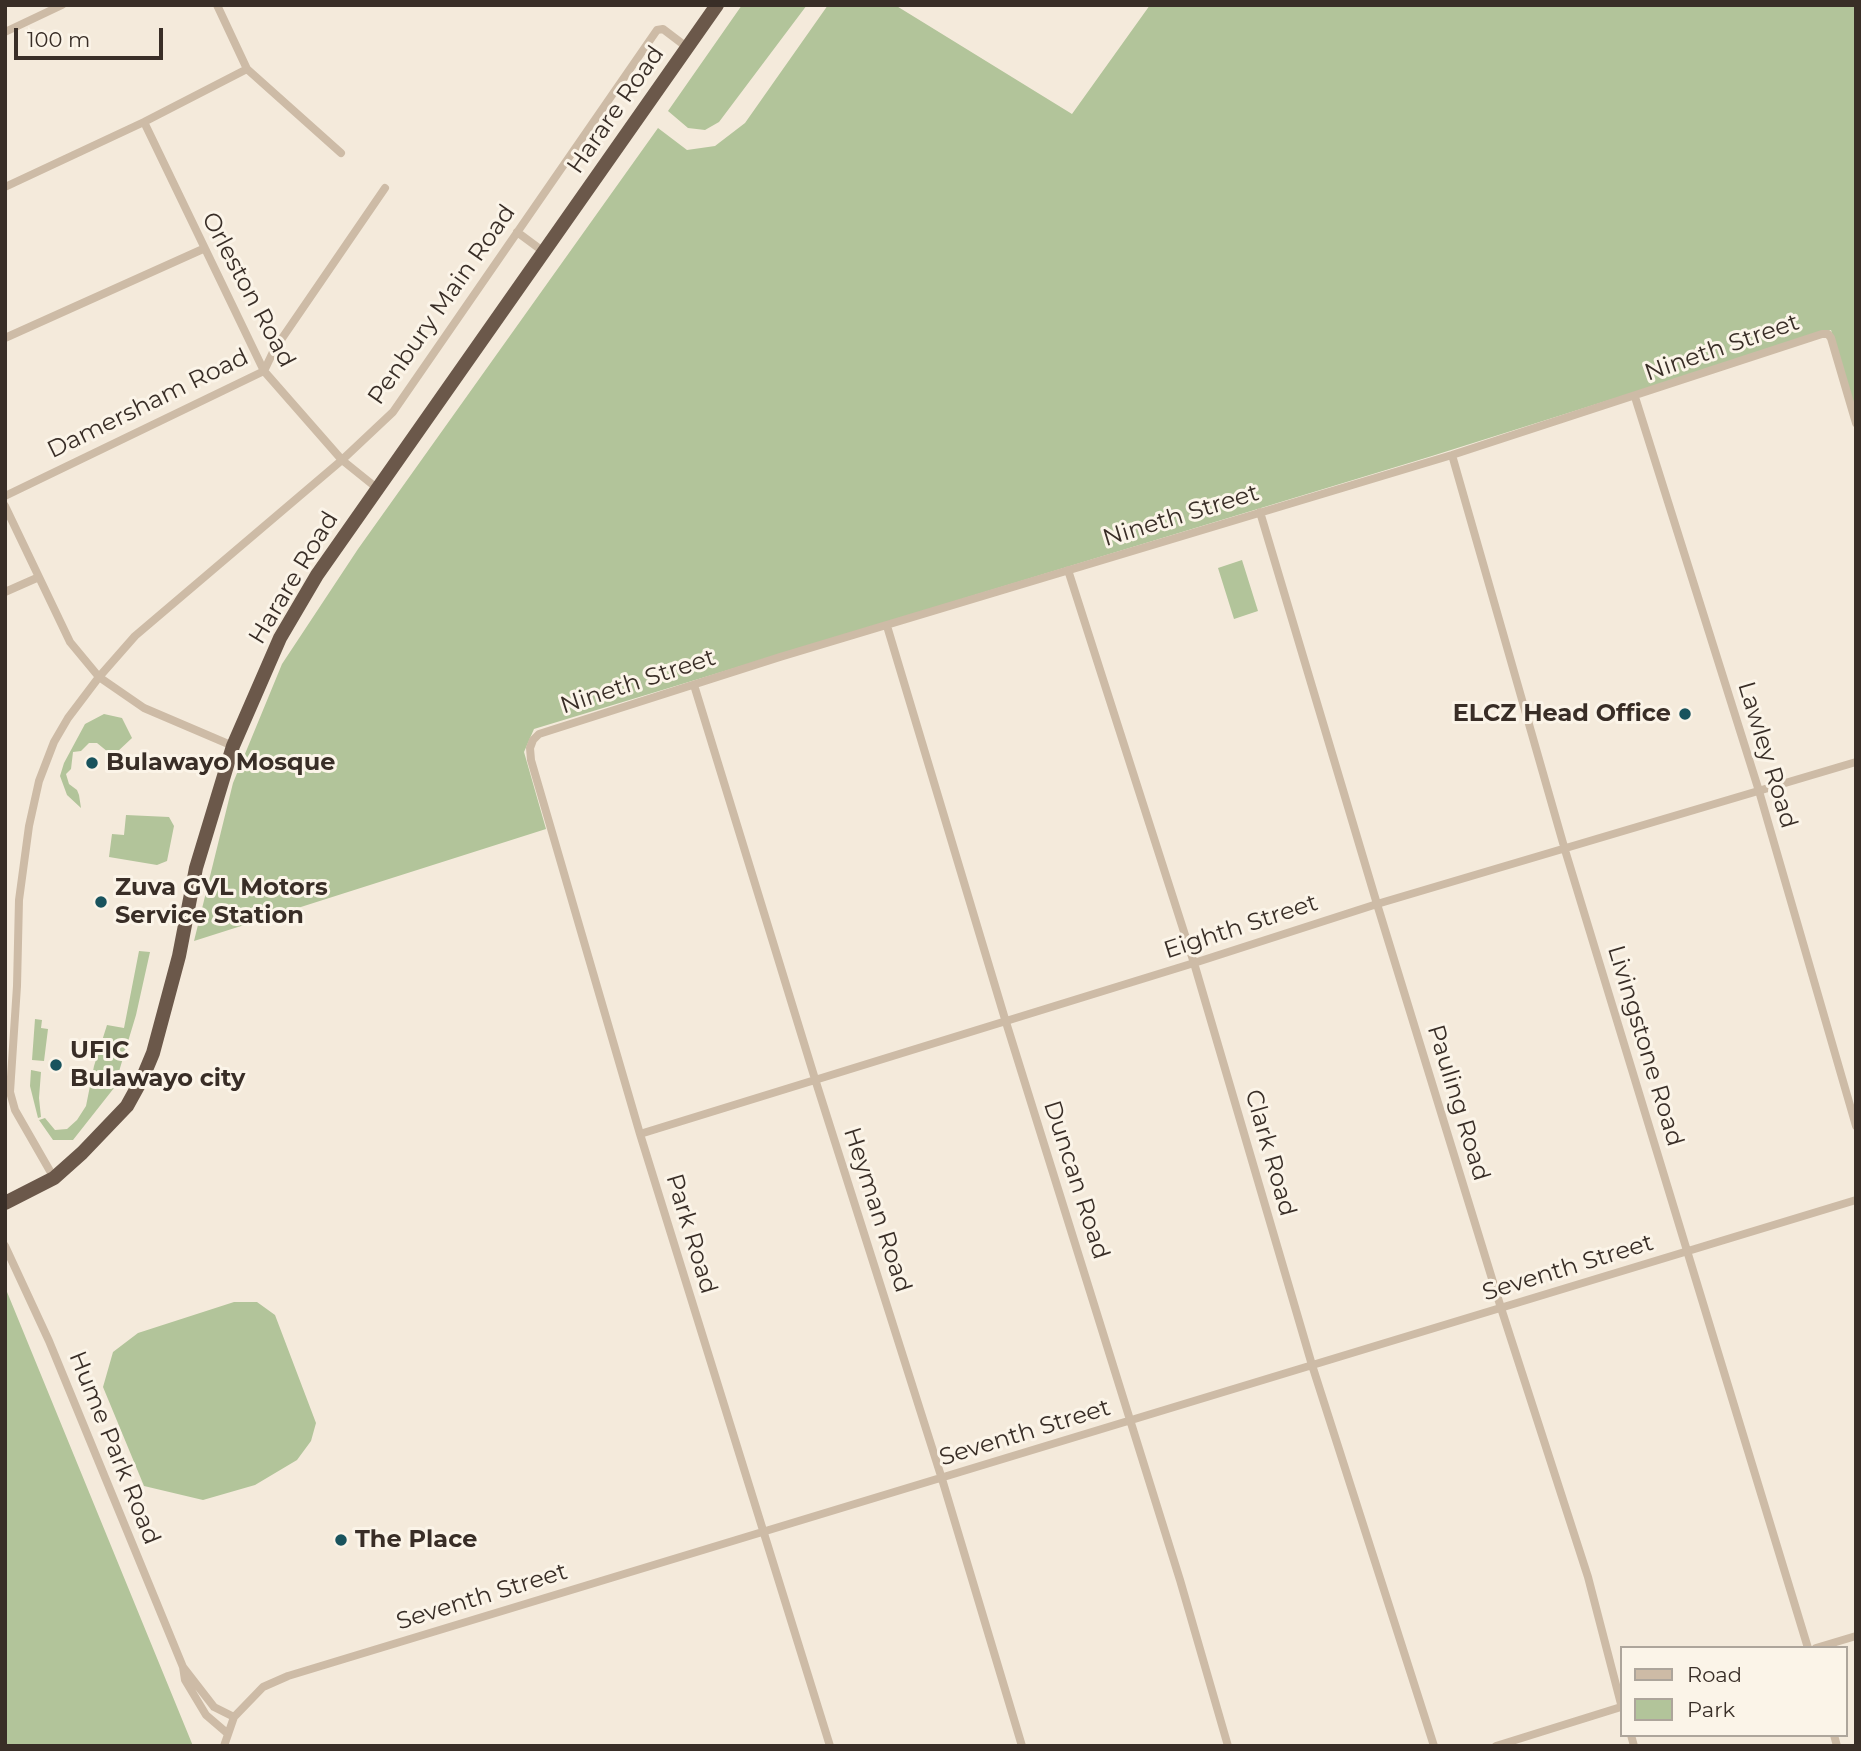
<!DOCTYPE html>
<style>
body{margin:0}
#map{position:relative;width:1861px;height:1751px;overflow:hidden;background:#f4eadb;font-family:Montserrat,sans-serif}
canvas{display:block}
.frame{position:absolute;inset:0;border:7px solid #392e27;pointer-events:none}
.legend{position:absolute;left:1620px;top:1646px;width:228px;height:91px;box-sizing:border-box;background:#fbf4e8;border:2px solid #ada59b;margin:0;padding:9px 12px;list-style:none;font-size:21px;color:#392e27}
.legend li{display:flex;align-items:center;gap:14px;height:35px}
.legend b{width:35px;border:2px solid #ada59b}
.scale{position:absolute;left:14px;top:28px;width:149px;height:32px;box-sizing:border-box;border:4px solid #392e27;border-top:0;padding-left:9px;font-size:21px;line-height:24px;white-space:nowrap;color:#392e27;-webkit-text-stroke:5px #fbf4e8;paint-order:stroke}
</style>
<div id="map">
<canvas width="1861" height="1751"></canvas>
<div class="frame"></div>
<ul class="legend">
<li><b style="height:9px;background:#cdbba6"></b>Road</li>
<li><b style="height:19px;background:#b2c49a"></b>Park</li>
</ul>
<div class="scale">100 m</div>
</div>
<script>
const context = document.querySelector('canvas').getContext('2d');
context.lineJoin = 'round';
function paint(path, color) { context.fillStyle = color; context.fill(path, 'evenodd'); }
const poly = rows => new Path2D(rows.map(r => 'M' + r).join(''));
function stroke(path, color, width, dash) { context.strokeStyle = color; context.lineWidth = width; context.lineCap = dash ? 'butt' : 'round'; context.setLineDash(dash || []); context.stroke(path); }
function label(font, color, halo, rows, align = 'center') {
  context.font = font + ' Montserrat,sans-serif'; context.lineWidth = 6; context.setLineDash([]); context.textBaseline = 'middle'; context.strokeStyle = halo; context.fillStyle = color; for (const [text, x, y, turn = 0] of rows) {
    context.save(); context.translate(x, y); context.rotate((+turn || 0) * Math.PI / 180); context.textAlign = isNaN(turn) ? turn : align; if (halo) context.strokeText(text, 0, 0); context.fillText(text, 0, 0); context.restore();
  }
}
const green = poly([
 [742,5,807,5,719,122,705,130,688,128,668,111],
 [828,5,895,5,1072,114,1150,5,1856,5,1856,414,1831,330,1432,456,534,729,524,752,546,829,194,941,233,783,282,664,358,549,658,128,687,150,715,146,745,123],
 [1242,560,1258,611,1234,619,1218,568],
 [104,714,122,718,132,738,116,753,108,752,97,743,89,743,81,751,73,752,71,769,66,774,69,784,77,790,79,795,81,808,67,795,60,776,64,763,85,724],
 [126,815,169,817,174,826,167,861,157,865,109,857,112,834,124,835],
 [139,951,150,952,136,1015,114,1088,73,1140,53,1140,39,1120,45,1118,55,1130,67,1129,77,1120,86,1106,94,1066,107,1025,124,1028],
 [35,1019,42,1020,41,1028,48,1029,44,1061,32,1060],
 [31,1070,41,1072,39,1098,41,1117,38,1118,30,1086],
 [5,1287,193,1746,5,1746],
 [234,1302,257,1302,275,1315,316,1423,311,1441,297,1460,255,1485,203,1500,144,1486,103,1387,113,1352,138,1333]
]);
const minor = poly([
 [217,5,247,69,341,153],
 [5,32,62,5],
 [144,122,264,371,342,460,378,489],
 [5,187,144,122,247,69],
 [517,232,544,252],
 [5,338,203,249],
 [1635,397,1759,791,1856,1126],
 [1452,455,1565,850,1808,1648],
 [5,496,264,371,274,350,385,188],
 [5,506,70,642,99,677,144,708,233,746],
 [1260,512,1377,904,1501,1308,1588,1577,1621,1704],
 [1068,570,1194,963,1312,1365,1434,1746],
 [5,592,39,577],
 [887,626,1005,1019,1180,1580,1228,1746],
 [694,685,815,1079,942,1479,1022,1746],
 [640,1134,1194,963,1377,904,1856,762],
 [54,1178,15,1110,10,1092,17,986,19,900,29,826,39,781,54,742,68,718,99,677,135,636,342,460,393,412,657,30,663,29,688,48],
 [5,1246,49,1341,183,1667,185,1680,206,1715,227,1733],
 [1816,1648,1856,1636],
 [183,1667,214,1707,234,1717],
 [1631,1735,1634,1746],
 [1834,1735,1837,1746],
 [224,1746,234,1717,263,1687,288,1676,1856,1200],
 [830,1746,640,1134,531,760,530,748,533,740,539,734,780,657,1452,455,1822,334,1828,334,1831,338,1856,423],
 [1496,1746,1621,1707]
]);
const trunk = poly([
 [5,1203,54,1178,82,1153,127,1106,143,1077,153,1053,179,956,196,868,233,746,280,638,317,575,717,5]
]);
const markers = [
 [1685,714,7,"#19535d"],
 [92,763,7,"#19535d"],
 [101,902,7,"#19535d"],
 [56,1065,7,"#19535d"],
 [341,1540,7,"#19535d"]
];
const streetNames = [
 ["Harare Road",616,110,-55],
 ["Orleston Road",248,290,62],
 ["Penbury Main Road",442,305,-55],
 ["Nineth Street",1722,348,-19],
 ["Damersham Road",148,404,-26],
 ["Nineth Street",1181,516,-17],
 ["Harare Road",294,578,-59],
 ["Nineth Street",638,682,-18],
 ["Lawley Road",1767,755,73],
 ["Eighth Street",1241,927,-18],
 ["Livingstone Road",1645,1046,73],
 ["Pauling Road",1458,1103,73],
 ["Clark Road",1270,1153,74],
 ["Duncan Road",1076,1180,72],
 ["Heyman Road",877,1210,72],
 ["Park Road",691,1234,73],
 ["Seventh Street",1568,1268,-17],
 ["Seventh Street",1025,1433,-17],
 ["Hume Park Road",114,1448,68],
 ["Seventh Street",482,1597,-17]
];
const poiNames = [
 ["ELCZ Head Office",1671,714,"right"],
 ["Bulawayo Mosque",106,763],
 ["Zuva GVL Motors",115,888],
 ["Service Station",115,916],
 ["UFIC",70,1051],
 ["Bulawayo city",70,1079],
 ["The Place",355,1540]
];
paint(green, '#b2c49a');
stroke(minor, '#cdbba6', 8);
stroke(trunk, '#6b584a', 14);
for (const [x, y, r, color] of markers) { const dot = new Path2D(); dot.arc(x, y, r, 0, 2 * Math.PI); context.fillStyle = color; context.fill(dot); stroke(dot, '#fbf4e8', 2.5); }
label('24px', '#392e27', '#fbf4e8', streetNames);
label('bold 24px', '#392e27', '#fbf4e8', poiNames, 'left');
</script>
